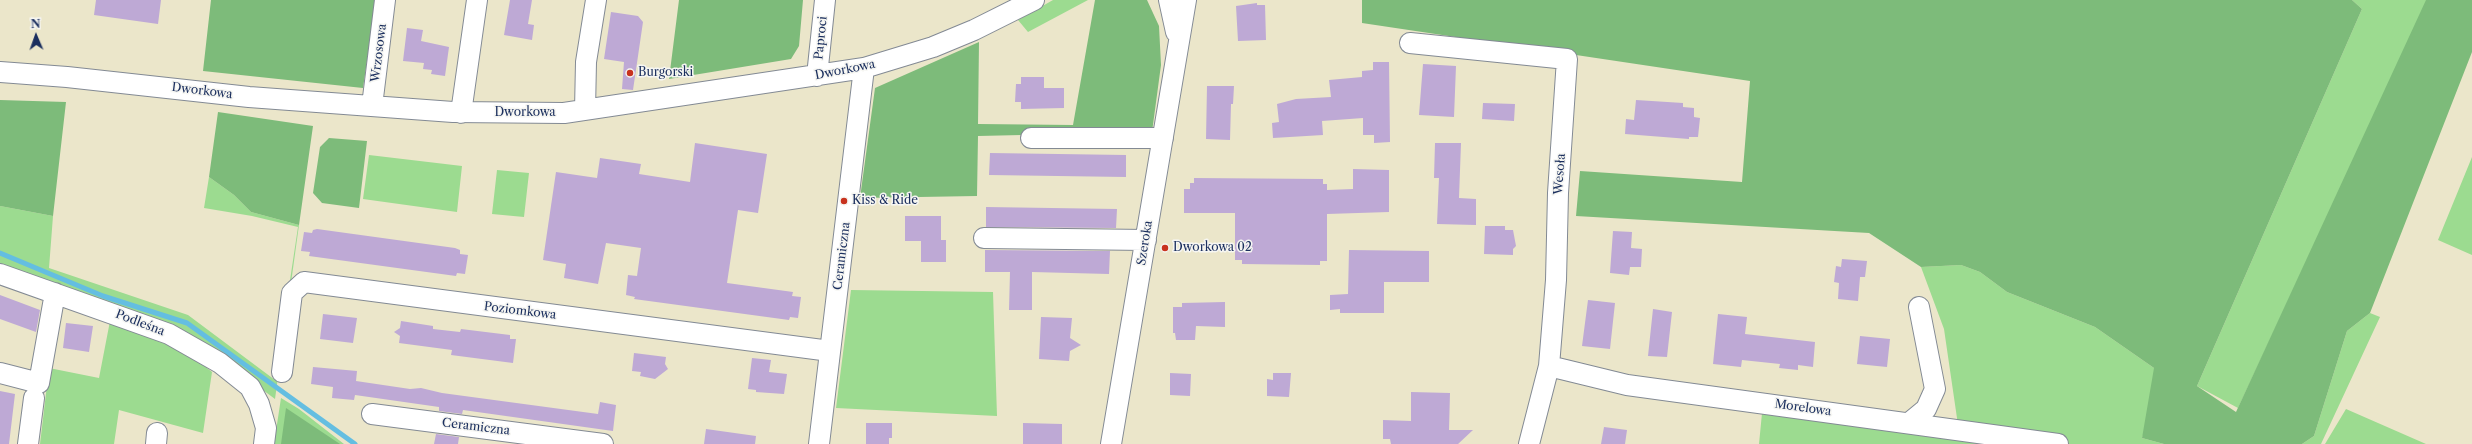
<!DOCTYPE html>
<meta charset="utf-8">
<style>
body{margin:0}
#map{position:relative;width:2472px;height:444px;overflow:hidden;background:#ebe6ca;font-family:"Libre Caslon Text",serif}
canvas{display:block}
.north{position:absolute;left:16px;top:16px;width:40px;height:40px;-webkit-text-stroke:3px #f6f6f2;paint-order:stroke;rotate:358deg;font-size:11px;font-weight:700;line-height:16px;text-align:center;color:#1b2f5e}
.north::after{content:'';display:block;margin:auto;width:14px;height:18px;background:#1b2f5e;clip-path:polygon(50% 0,100% 100%,50% 72%,0 100%)}
</style>
<div id="map">
<canvas width="2472" height="444"></canvas>
<div class="north">N</div>
</div>
<script>
const context = document.querySelector('canvas').getContext('2d');
context.lineJoin = 'round';
function paint(path, color) { context.fillStyle = color; context.fill(path, 'evenodd'); }
const poly = rows => new Path2D(rows.map(r => 'M' + r).join(''));
function stroke(path, color, width, dash) { context.strokeStyle = color; context.lineWidth = width; context.lineCap = dash ? 'butt' : 'round'; context.setLineDash(dash || []); context.stroke(path); }
function label(font, color, halo, rows, align = 'center') {
  context.font = font + ' "Libre Caslon Text",serif'; context.lineWidth = 3; context.setLineDash([]); context.textBaseline = 'middle'; context.strokeStyle = halo; context.fillStyle = color; for (const [text, x, y, turn = 0] of rows) {
    context.save(); context.translate(x, y); context.rotate((+turn || 0) * Math.PI / 180); context.textAlign = isNaN(turn) ? turn : align; if (halo) context.strokeText(text, 0, 0); context.fillText(text, 0, 0); context.restore();
  }
}
const green = poly([
 [1053,0,1088,0,1028,32,1018,20],
 [2352,0,2429,0,2238,408,2197,386,2362,9],
 [369,155,462,166,457,212,363,199],
 [2472,157,2472,255,2438,240],
 [497,170,529,173,524,217,492,214],
 [209,177,234,195,251,212,299,225,275,399,196,340,0,267,0,206,53,216,49,268,188,315,275,380,298,227,252,216,204,208],
 [1961,265,1980,272,2007,292,2095,327,2154,368,2166,365,2142,438,2164,444,1759,444,1763,403,1958,425,1944,329,1921,267],
 [851,290,993,292,997,416,836,408],
 [2370,313,2380,317,2321,444,2302,444,2314,436,2347,331],
 [110,321,188,353,212,372,203,433,119,410,114,444,40,444,49,368,99,378],
 [281,398,299,409,344,444,274,444],
 [2346,409,2426,444,2325,444]
]);
const forest = poly([
 [211,0,376,0,363,88,203,71],
 [679,0,803,0,799,46,791,59,669,79],
 [1095,0,1147,0,1159,26,1161,65,1152,132,978,136,977,196,860,198,875,88,979,42,978,124,1073,125],
 [1362,0,2352,0,2362,9,2197,386,2236,412,2426,0,2472,0,2472,52,2370,313,2347,331,2314,436,2302,444,2164,444,2142,438,2154,368,2095,327,2007,292,1980,272,1961,265,1921,267,1869,233,1576,216,1580,171,1742,182,1750,81,1362,23],
 [0,100,66,102,53,216,0,206],
 [218,112,313,126,299,225,251,212,234,195,209,177],
 [329,138,367,141,359,208,322,203,313,193,320,147],
 [286,408,340,444,281,444]
]);
const stream = poly([
 [0,253,103,296,187,323,355,444]
]);
const building = poly([
 [96,0,161,0,158,24,94,15],
 [510,0,532,0,528,24,534,25,532,40,504,35],
 [1257,3,1257,5,1265,5,1266,40,1238,41,1236,6],
 [611,12,638,16,643,22,633,90,622,89,624,62,604,59],
 [407,28,423,30,421,41,449,47,445,76,431,74,432,70,423,69,424,63,403,61],
 [1373,62,1389,62,1390,142,1374,143,1374,135,1363,135,1363,118,1322,121,1323,135,1273,138,1272,123,1279,122,1277,104,1296,99,1331,97,1329,80,1362,77,1362,71,1373,70],
 [1423,64,1456,66,1454,117,1419,115],
 [1021,77,1044,77,1044,88,1064,88,1064,108,1021,109,1021,102,1015,102,1016,84,1021,84],
 [1207,86,1234,86,1233,104,1231,104,1230,140,1206,139],
 [1636,100,1683,103,1683,107,1694,108,1694,117,1700,118,1698,137,1689,137,1689,139,1625,134,1626,119,1634,120],
 [1483,103,1515,104,1514,121,1482,119],
 [695,143,767,154,758,213,738,210,727,283,793,292,792,296,801,297,798,318,790,317,789,320,634,299,635,297,626,295,628,275,637,276,641,248,606,243,598,284,564,278,566,264,543,260,556,172,597,178,600,158,641,164,639,174,690,182],
 [1435,143,1461,143,1459,198,1476,199,1476,225,1437,224,1439,178,1434,178],
 [990,153,1126,155,1126,177,989,175],
 [1353,169,1389,170,1389,212,1327,214,1327,261,1320,261,1320,265,1242,264,1242,260,1235,260,1235,213,1184,213,1184,189,1190,189,1190,183,1194,183,1194,178,1323,179,1323,184,1327,184,1327,190,1353,189],
 [986,207,1117,209,1116,228,986,227],
 [905,216,941,216,941,240,946,240,946,262,921,262,921,241,905,241],
 [1485,226,1505,226,1505,230,1513,230,1516,246,1513,249,1513,255,1484,254],
 [317,229,455,248,460,250,460,254,468,255,465,274,457,273,456,276,309,256,310,252,301,251,304,232,312,233,313,230],
 [1613,231,1632,232,1631,248,1642,249,1641,267,1630,267,1629,275,1610,273],
 [985,250,1110,251,1109,274,1032,272,1032,310,1009,310,1010,272,985,272],
 [1349,250,1429,251,1429,282,1384,282,1384,313,1340,313,1340,309,1330,310,1330,295,1348,294],
 [1842,259,1867,261,1865,277,1860,277,1858,301,1838,299,1839,283,1834,282,1836,266,1841,267],
 [0,295,40,310,36,332,0,319],
 [1588,300,1615,303,1610,349,1582,346],
 [1225,302,1225,327,1196,326,1195,340,1176,340,1175,333,1173,333,1173,307,1182,307,1182,303],
 [1653,309,1672,312,1667,357,1648,356],
 [323,314,357,318,353,343,320,339],
 [1718,314,1747,317,1745,334,1815,342,1813,367,1798,365,1798,370,1779,368,1780,364,1742,360,1741,367,1713,364],
 [1041,317,1072,318,1070,338,1081,345,1070,351,1069,361,1039,359],
 [401,321,433,326,433,329,460,332,461,329,510,335,510,339,516,339,513,363,451,355,452,350,399,343,400,336,394,332,400,328],
 [66,323,93,326,89,352,63,348],
 [1860,336,1890,339,1887,367,1857,364],
 [634,353,666,357,665,364,668,369,655,379,640,376,641,372,632,371],
 [752,358,771,360,769,372,787,374,784,394,756,392,756,390,748,389],
 [313,367,357,371,356,381,410,389,421,388,442,393,598,414,600,402,616,405,613,431,463,410,462,414,439,411,439,407,355,395,354,400,332,398,333,387,311,384],
 [1170,373,1191,374,1190,396,1170,395],
 [1273,373,1291,373,1289,397,1267,396,1267,379,1273,380],
 [0,391,15,394,9,444,0,444],
 [1411,392,1450,393,1449,430,1473,430,1458,444,1391,444,1390,439,1383,439,1383,420,1411,421],
 [866,423,892,423,892,438,889,438,889,444,866,444],
 [1023,423,1062,424,1062,444,1023,444],
 [1604,427,1627,430,1625,444,1601,444],
 [706,429,756,436,755,444,704,444],
 [436,434,459,437,458,444,434,444]
]);
const minor = poly([
 [1169,0,1176,32],
 [1410,43,1567,59,1558,193,1556,280,1549,366,1529,444],
 [0,72,67,77,249,97,453,112,564,113,864,68,933,47,974,30,1034,0],
 [817,76,825,0],
 [372,106,385,0],
 [585,110,586,62,596,0],
 [461,113,477,0],
 [1031,138,1163,138],
 [984,238,1146,240],
 [0,274,169,334,220,363,250,387,259,404,266,428,264,444],
 [1549,366,1627,385,2058,444],
 [282,372,292,293,304,282,830,351],
 [0,373,39,383,55,293],
 [372,414,603,444],
 [1909,423,1926,409,1935,389,1919,307],
 [28,444,34,398],
 [156,444,157,433],
 [819,444,864,68],
 [1111,444,1186,0]
]);
const markers = [
 [630,73,4,"#c8321e"],
 [844,201,4,"#c8321e"],
 [1165,248,4,"#c8321e"]
];
const streetNames = [
 ["Paproci",821,38,-84],
 ["Wrzosowa",379,53,-83],
 ["Dworkowa",845,70,-11],
 ["Dworkowa",202,91,7],
 ["Dworkowa",525,113],
 ["Wesoła",1560,174,-86],
 ["Szeroka",1145,243,-81],
 ["Ceramiczna",842,256,-83],
 ["Poziomkowa",520,311,7],
 ["Podleśna",140,323,21],
 ["Morelowa",1803,408,8],
 ["Ceramiczna",476,427,7]
];
const poiNames = [
 ["Burgorski",638,73],
 ["Kiss & Ride",852,201],
 ["Dworkowa 02",1173,248]
];
paint(green, '#9cdb90');
paint(forest, '#7dbb7a');
stroke(stream, '#64bee1', 5);
paint(building, '#bea9d5');
stroke(minor, '#838a94', 22);
stroke(minor, '#fff', 20);
for (const [x, y, r, color] of markers) { const dot = new Path2D(); dot.arc(x, y, r, 0, 2 * Math.PI); context.fillStyle = color; context.fill(dot); stroke(dot, '#f6f6f2', 1.5); }
label('12px', '#1b2f5e', '#f6f6f2', streetNames);
label('12px', '#1b2f5e', '#f6f6f2', poiNames, 'left');
</script>
